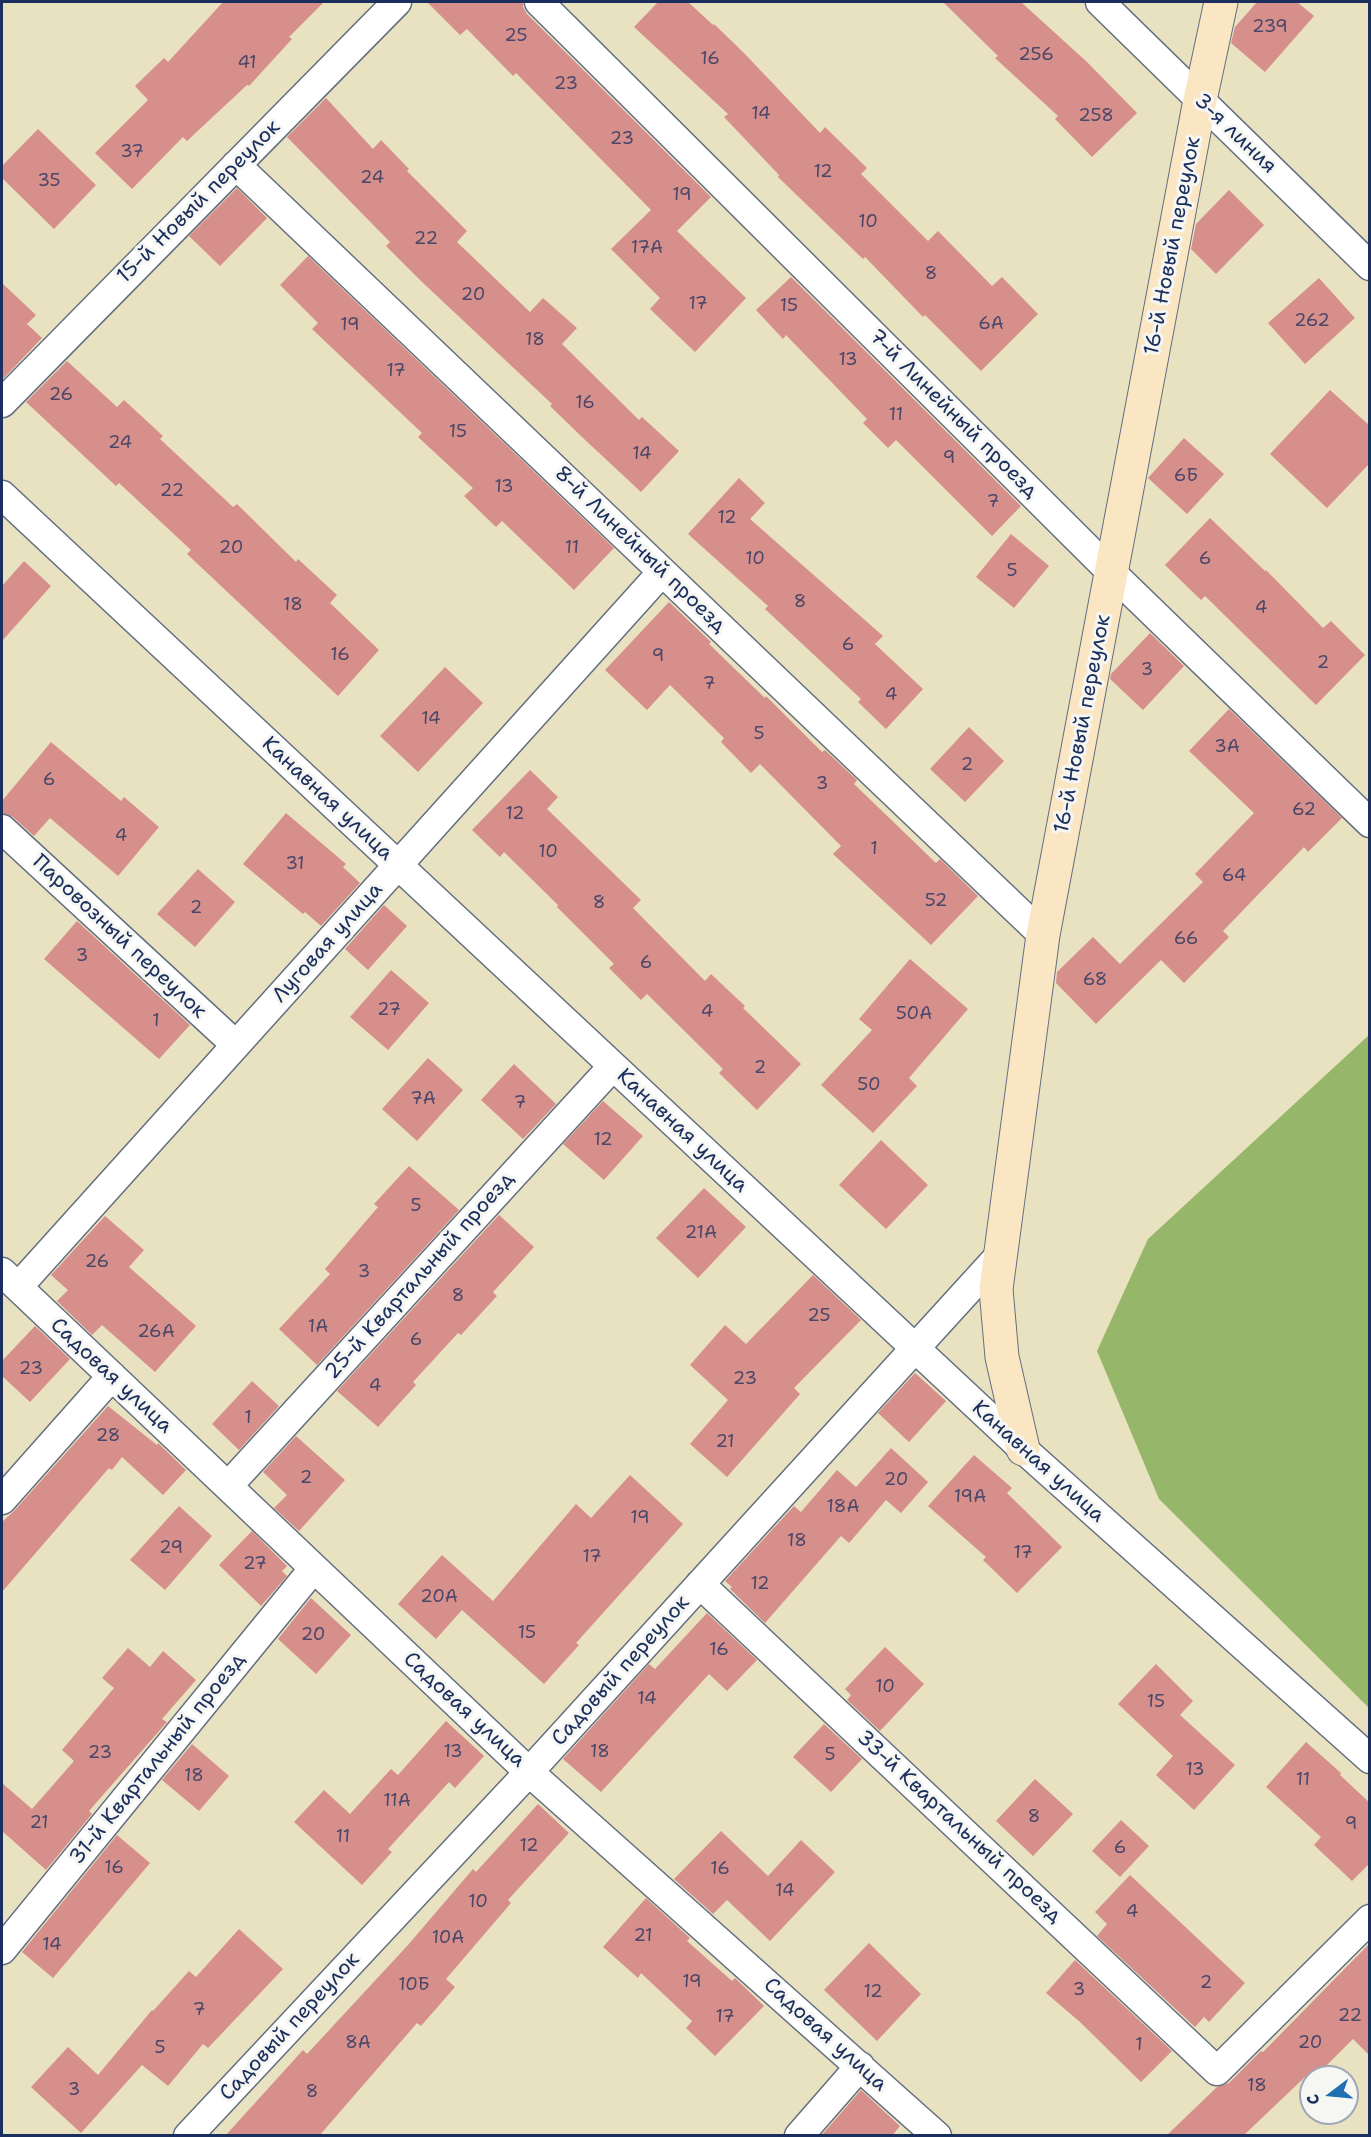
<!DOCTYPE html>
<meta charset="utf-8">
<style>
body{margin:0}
#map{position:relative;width:1371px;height:2137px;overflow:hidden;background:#e9e2c0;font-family:"Shantell Sans",sans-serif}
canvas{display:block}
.frame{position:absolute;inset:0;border:3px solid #1b2f5e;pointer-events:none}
.north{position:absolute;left:1299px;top:2065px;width:60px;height:60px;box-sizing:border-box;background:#f6f6f2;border:2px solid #9ea6b7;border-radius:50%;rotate:254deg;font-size:16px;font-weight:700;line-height:24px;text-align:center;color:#1b2f5e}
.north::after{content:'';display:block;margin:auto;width:21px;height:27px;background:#1f6fb2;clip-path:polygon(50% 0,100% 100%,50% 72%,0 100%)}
</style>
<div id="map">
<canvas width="1371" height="2137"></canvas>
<div class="frame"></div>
<div class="north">С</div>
</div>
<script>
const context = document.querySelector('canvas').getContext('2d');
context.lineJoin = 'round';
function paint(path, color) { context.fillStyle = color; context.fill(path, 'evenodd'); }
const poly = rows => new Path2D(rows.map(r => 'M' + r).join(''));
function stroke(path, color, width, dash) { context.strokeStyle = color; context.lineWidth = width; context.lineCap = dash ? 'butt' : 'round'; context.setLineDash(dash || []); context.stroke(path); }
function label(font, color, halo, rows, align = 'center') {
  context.font = font + ' "Shantell Sans",sans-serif'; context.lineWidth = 6; context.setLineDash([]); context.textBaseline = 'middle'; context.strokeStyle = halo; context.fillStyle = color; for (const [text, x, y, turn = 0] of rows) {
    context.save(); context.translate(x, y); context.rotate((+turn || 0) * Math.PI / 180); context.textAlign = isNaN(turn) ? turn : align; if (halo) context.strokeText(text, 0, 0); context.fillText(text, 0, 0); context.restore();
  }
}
const forest = poly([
 [1369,1035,1369,1708,1159,1499,1097,1351,1148,1239]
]);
const building = poly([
 [223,2,324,2,289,37,292,39,249,86,247,85,187,141,183,137,132,189,95,153,148,100,135,86,164,58,168,62],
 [427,2,523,2,523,7,527,14,711,197,677,231,746,298,695,352,650,309,660,298,611,249,651,210,516,73,513,76,467,29,460,35],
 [658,2,688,2,713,25,714,24,744,53,820,133,825,127,867,168,861,174,928,241,938,231,992,286,1002,277,1038,314,981,371,925,315,923,317,865,257,863,259,778,177,779,175,724,117,728,114,634,27],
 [943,2,1021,2,1087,62,1137,113,1092,157,1055,119,1058,116,995,58,998,56],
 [1257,2,1297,2,1314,16,1265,72,1231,43,1235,27],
 [326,98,373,149,381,140,409,169,407,171,467,231,457,242,530,312,543,298,577,328,562,344,639,420,642,417,679,451,641,492,583,438,550,406,552,404,421,281,386,246,390,242,287,137],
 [38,129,96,185,54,229,2,178,2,166],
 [237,188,267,218,220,266,189,236],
 [1229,190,1264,225,1216,274,1191,249,1196,224],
 [308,256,614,548,574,590,502,521,496,527,464,496,473,488,418,437,422,433,312,329,318,323,280,285],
 [791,277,1021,506,992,536,896,440,888,448,863,423,867,419,786,335,783,339,756,310],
 [1319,278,1355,318,1305,364,1268,323],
 [2,283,36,315,27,324,42,338,2,380],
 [67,361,117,407,124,400,163,436,160,439,233,507,237,504,296,562,298,559,337,595,330,603,379,650,338,696,187,554,191,550,119,483,116,486,26,402],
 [1330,390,1370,426,1370,463,1327,508,1270,454],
 [1184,438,1224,474,1187,514,1148,478],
 [739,478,765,503,750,519,883,636,875,644,923,689,886,729,858,702,861,699,765,609,768,606,688,534],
 [1210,518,1265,571,1266,570,1323,628,1331,621,1365,655,1316,705,1205,596,1201,600,1165,565],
 [1011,534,1049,566,1014,608,976,577],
 [24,561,51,586,2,641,2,586],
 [669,602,711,642,709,644,765,698,766,696,822,752,825,750,857,780,854,784,936,863,940,859,978,896,931,945,833,854,841,846,760,764,751,773,721,742,724,738,670,685,647,710,605,670],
 [1150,633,1184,666,1143,710,1110,679,1111,674],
 [445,667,483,703,418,772,380,736],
 [1229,709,1342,818,1308,852,1304,847,1223,931,1229,937,1184,983,1161,960,1096,1024,1056,983,1057,972,1093,937,1120,964,1203,882,1195,874,1254,813,1189,751],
 [969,727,1004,761,965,802,930,769],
 [51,742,121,801,124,797,159,827,118,876,50,818,34,836,13,817,2,813,2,801],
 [530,770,558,797,547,809,641,900,633,908,705,981,711,974,745,1006,743,1008,801,1064,757,1110,719,1073,723,1069,647,994,641,1000,609,968,614,964,557,907,558,905,504,852,500,857,472,830],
 [286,813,346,864,343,867,360,883,321,926,305,912,303,914,243,864],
 [198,869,235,902,195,947,157,914],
 [384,905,407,926,368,970,345,949],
 [77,921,190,1025,159,1059,44,959],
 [910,959,968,1009,909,1078,917,1086,873,1133,821,1085,872,1030,859,1019],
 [391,970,429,1003,388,1050,350,1017],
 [428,1058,463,1090,417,1141,382,1109],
 [514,1064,556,1104,523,1139,481,1100],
 [603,1101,643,1136,604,1180,563,1144],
 [881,1140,928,1185,886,1229,839,1185],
 [409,1166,459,1210,317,1365,279,1329,330,1274,325,1269,378,1207,374,1204],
 [704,1188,746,1227,698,1278,656,1238],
 [499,1215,534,1247,493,1292,497,1296,461,1335,458,1333,413,1382,416,1385,378,1427,337,1391],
 [105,1216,144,1250,129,1267,196,1326,155,1372,102,1325,92,1335,57,1301,68,1290,51,1275],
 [813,1275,861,1320,794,1388,800,1394,727,1477,690,1444,728,1400,690,1365,725,1325,746,1344],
 [35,1326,70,1359,30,1402,2,1376,2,1361],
 [915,1373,946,1401,909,1442,878,1413],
 [252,1381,279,1406,239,1450,212,1424],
 [108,1406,157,1445,158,1443,186,1470,163,1495,122,1457,112,1470,109,1468,2,1592,2,1522,14,1511],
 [296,1436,345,1480,299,1531,274,1508,287,1495,263,1472],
 [891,1448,928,1482,901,1513,886,1500,849,1543,841,1536,765,1623,730,1589,732,1587,725,1581,794,1506,801,1512,837,1470,856,1487],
 [974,1455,1012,1488,1007,1493,1062,1547,1017,1593,983,1560,986,1557,928,1506],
 [630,1475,683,1524,576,1643,579,1645,544,1684,462,1610,436,1639,398,1604,442,1555,493,1601,576,1504,591,1518],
 [179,1506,212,1536,165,1590,130,1560],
 [252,1531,287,1566,282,1571,287,1576,261,1606,219,1565],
 [311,1598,351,1635,316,1674,278,1639],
 [707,1613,757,1660,727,1691,709,1674,601,1792,563,1759,649,1664,655,1669],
 [885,1647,924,1684,880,1731,847,1700,851,1695,845,1689],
 [128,1648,150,1667,163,1651,196,1680,162,1719,167,1722,89,1811,92,1814,46,1870,2,1831,2,1783,32,1809,74,1761,62,1750,114,1688,102,1678],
 [1156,1664,1193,1701,1180,1715,1235,1765,1194,1810,1156,1775,1173,1756,1118,1704],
 [446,1721,484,1756,455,1788,449,1782,388,1849,392,1852,362,1885,294,1822,324,1790,350,1814,391,1769,398,1775],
 [824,1724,862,1759,831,1792,793,1757],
 [1306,1742,1341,1773,1340,1775,1370,1803,1370,1863,1352,1881,1314,1845,1321,1837,1266,1787],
 [192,1744,229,1776,199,1811,162,1780],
 [1035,1779,1073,1814,1033,1856,996,1821],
 [538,1804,569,1833,508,1900,511,1903,446,1979,455,1987,421,2026,417,2023,319,2136,225,2136,303,2050,307,2054,408,1945,473,1869,476,1872],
 [1121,1820,1149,1846,1120,1877,1092,1851],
 [721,1831,768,1876,801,1840,835,1872,770,1941,727,1900,713,1914,674,1879],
 [117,1835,150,1863,53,1978,22,1952],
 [1130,1875,1245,1983,1209,2022,1204,2017,1195,2027,1097,1936,1107,1924,1095,1912],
 [646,1898,690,1938,687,1941,732,1981,735,1978,764,2006,715,2056,686,2028,692,2021,641,1973,638,1978,603,1947],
 [239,1929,283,1969,208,2048,203,2044,168,2086,142,2065,81,2133,31,2087,68,2047,98,2075,152,2010,153,2011,189,1971,196,1977],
 [869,1943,921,1994,877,2041,824,1990],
 [1370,1943,1370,2056,1353,2039,1315,2077,1305,2077,1243,2136,1166,2136,1217,2087,1229,2083,1261,2051,1263,2052],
 [1075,1960,1172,2051,1141,2082,1080,2022,1046,1993],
 [861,2090,900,2126,892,2136,821,2136]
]);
const street = poly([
 [539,2,1111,572,1370,823],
 [1100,2,1370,266],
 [236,165,1043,935],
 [2,403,397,2],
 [2,495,1023,1449,1370,1759],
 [2,829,236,1045],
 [2,1272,529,1772,937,2136],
 [18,1287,662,572],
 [228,1486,613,1066],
 [2,1500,112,1376],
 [700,1584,1217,2071,1370,1919],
 [2,1950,314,1568],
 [188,2136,529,1772,1000,1255],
 [799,2136,860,2066]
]);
const secondary = poly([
 [1023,1449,1002,1357,996,1289,1043,935,1200,100,1221,2]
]);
const numberNames = [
 ["239",1270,27],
 ["25",516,36],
 ["256",1036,55],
 ["16",710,59],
 ["41",247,63],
 ["23",566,84],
 ["14",761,114],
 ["258",1096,116],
 ["23",622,139],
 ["37",132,152],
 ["12",823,172],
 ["24",372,178],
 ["35",49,181],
 ["19",682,195],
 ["10",868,222],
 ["22",426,239],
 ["17А",647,248],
 ["8",931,274],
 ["20",473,295],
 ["17",698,304],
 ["15",789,306],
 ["262",1312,321],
 ["6А",991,324],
 ["19",350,325],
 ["18",535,340],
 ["13",848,360],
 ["17",396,371],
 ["26",61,395],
 ["16",585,403],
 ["11",896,415],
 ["15",458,432],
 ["24",120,443],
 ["14",642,454],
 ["9",949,458],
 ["6Б",1186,476],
 ["13",504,487],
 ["22",172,491],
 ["7",993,502],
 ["12",727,518],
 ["20",231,548],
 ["11",572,548],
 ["10",755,559],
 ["6",1205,559],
 ["5",1012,571],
 ["8",800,602],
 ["18",293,605],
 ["4",1261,608],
 ["6",848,645],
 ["16",340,655],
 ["9",658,656],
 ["2",1323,663],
 ["3",1147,670],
 ["7",709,684],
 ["4",891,695],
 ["14",431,719],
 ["5",759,734],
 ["3А",1227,747],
 ["2",967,765],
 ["6",49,780],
 ["3",822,784],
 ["62",1304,810],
 ["12",515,814],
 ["4",121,836],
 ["1",874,849],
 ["10",548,852],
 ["31",295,864],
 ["64",1234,876],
 ["52",936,901],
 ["8",599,903],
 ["2",196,908],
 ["66",1186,939],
 ["3",82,956],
 ["6",646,963],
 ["68",1095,980],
 ["27",389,1010],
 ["4",707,1012],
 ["50А",914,1014],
 ["1",156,1021],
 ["2",760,1068],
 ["50",869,1085],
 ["7А",423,1099],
 ["7",520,1103],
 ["12",603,1140],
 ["5",416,1206],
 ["21А",701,1233],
 ["26",97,1262],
 ["3",364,1272],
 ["8",458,1296],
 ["25",819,1316],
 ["1А",318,1327],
 ["26А",156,1332],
 ["6",416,1340],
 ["23",31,1369],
 ["23",745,1379],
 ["4",375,1386],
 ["1",248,1418],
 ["28",108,1436],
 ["21",725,1442],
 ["2",306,1478],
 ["20",896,1480],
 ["19А",970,1497],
 ["18А",843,1507],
 ["19",640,1518],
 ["18",797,1541],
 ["29",171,1548],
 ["17",1023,1553],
 ["17",592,1557],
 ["27",255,1564],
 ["12",760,1584],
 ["20А",439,1597],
 ["15",527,1633],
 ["20",313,1635],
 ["16",719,1650],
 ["10",885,1687],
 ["14",647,1699],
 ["15",1156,1702],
 ["13",453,1752],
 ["18",600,1752],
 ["23",100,1753],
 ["5",830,1755],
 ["13",1195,1770],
 ["18",194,1776],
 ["11",1303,1780],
 ["11А",397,1801],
 ["8",1034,1817],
 ["21",39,1823],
 ["9",1351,1824],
 ["11",343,1837],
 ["12",529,1846],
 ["6",1120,1848],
 ["16",114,1868],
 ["16",720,1869],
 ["14",785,1891],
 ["10",478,1902],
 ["4",1132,1912],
 ["21",643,1936],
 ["10А",448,1938],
 ["14",52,1945],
 ["19",692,1982],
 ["2",1206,1983],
 ["10Б",414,1985],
 ["3",1079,1990],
 ["12",873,1992],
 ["7",199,2010],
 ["22",1350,2016],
 ["17",725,2017],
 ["8А",358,2043],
 ["20",1310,2043],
 ["1",1139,2045],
 ["5",160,2048],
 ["18",1257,2086],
 ["3",74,2090],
 ["8",312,2092]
];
const streetNames = [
 ["3-я линия",1235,134,44],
 ["15-й Новый переулок",199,202,-45],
 ["16-й Новый переулок",1173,246,-79],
 ["7-й Линейный проезд",953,414,45],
 ["8-й Линейный проезд",640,550,44],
 ["16-й Новый переулок",1083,724,-79],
 ["Канавная улица",327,799,43],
 ["Паровозный переулок",119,937,43],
 ["Луговая улица",328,943,-48],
 ["Канавная улица",682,1131,43],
 ["25-й Квартальный проезд",420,1276,-48],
 ["Садовая улица",111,1376,43],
 ["Канавная улица",1038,1462,42],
 ["Садовый переулок",621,1671,-48],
 ["Садовая улица",464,1710,43],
 ["31-й Квартальный проезд",158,1759,-51],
 ["33-й Квартальный проезд",959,1827,43],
 ["Садовый переулок",290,2027,-47],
 ["Садовая улица",825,2035,42]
];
paint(forest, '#96b76a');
paint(building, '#d68f8b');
stroke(street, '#636e80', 31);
stroke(secondary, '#636e80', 35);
stroke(street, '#fff', 28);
stroke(secondary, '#fbe6c4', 33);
label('18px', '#4a4769', null, numberNames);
label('21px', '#1b2f5e', '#f6f6f2', streetNames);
</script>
